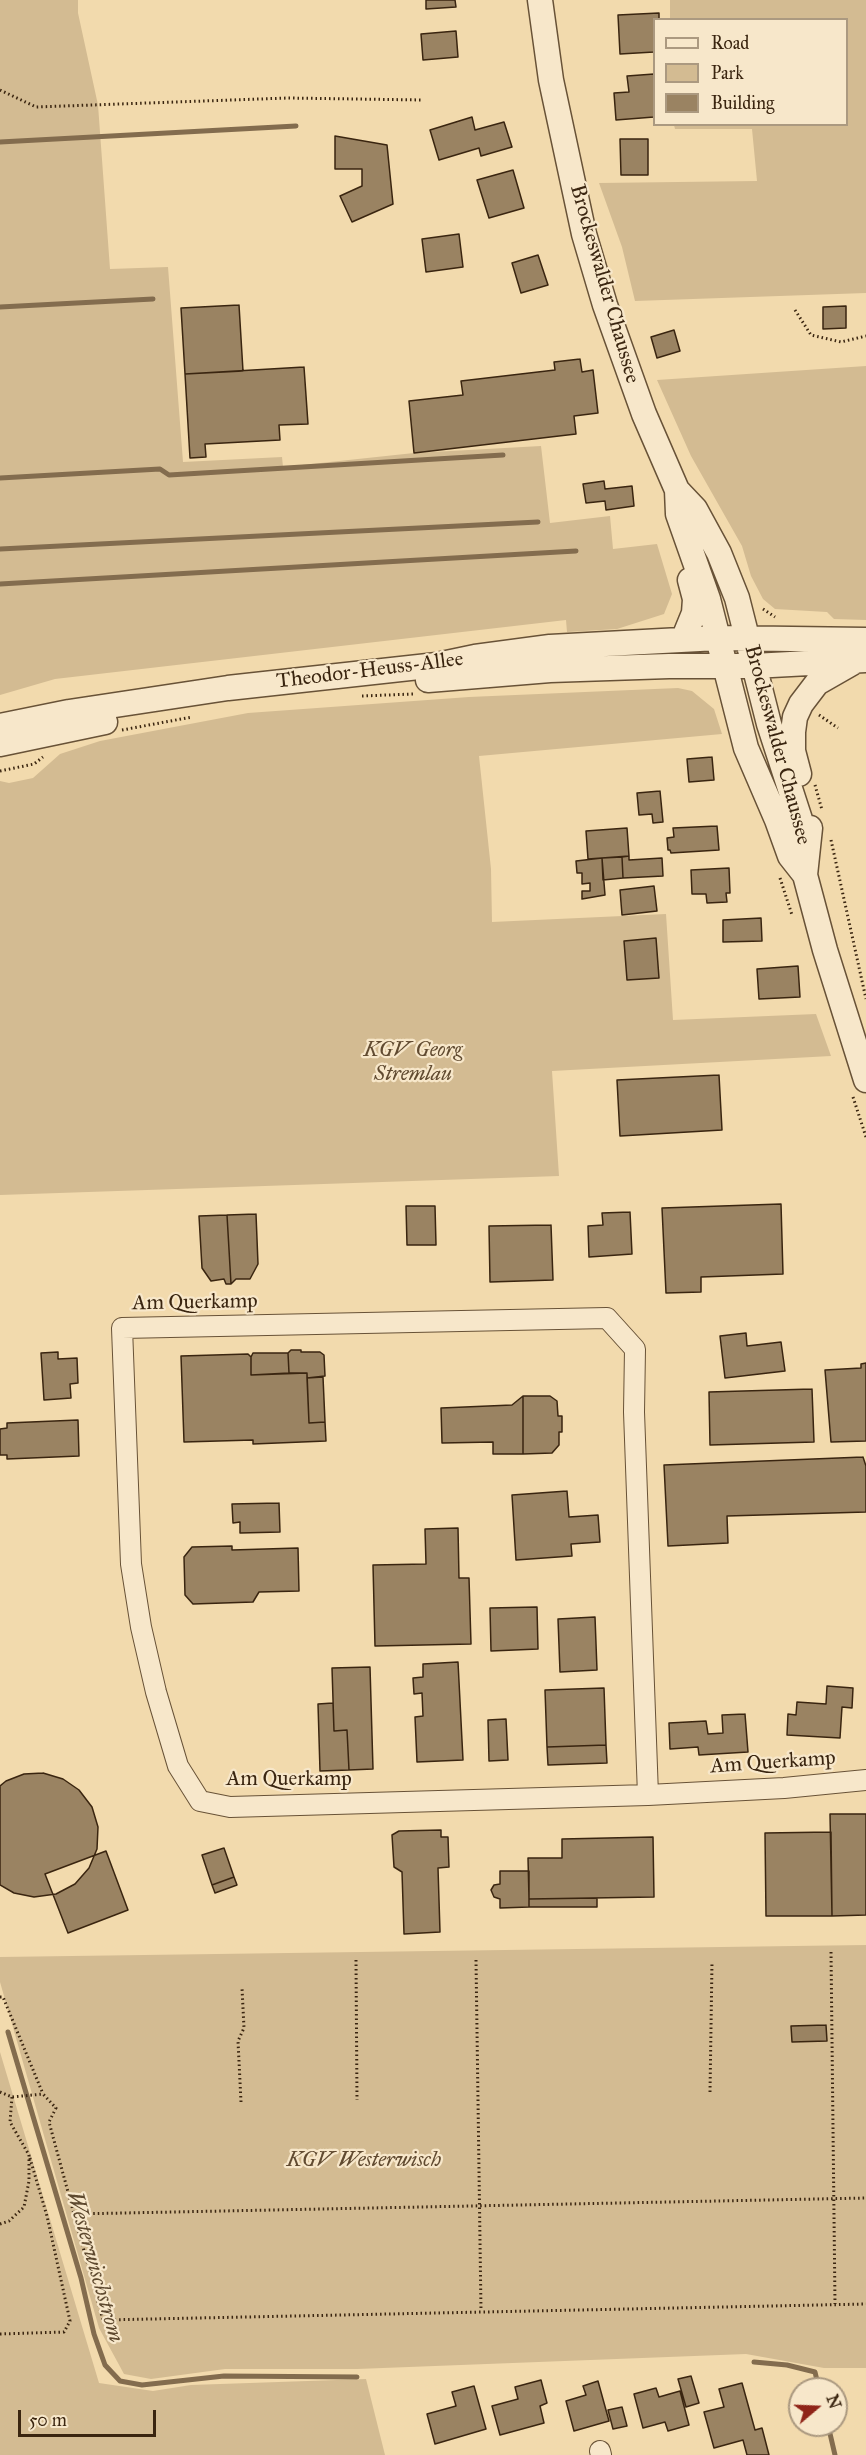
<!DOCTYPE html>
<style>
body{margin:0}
#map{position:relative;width:866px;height:2455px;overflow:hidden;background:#f2daad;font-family:"IM FELL Great Primer",serif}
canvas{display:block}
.legend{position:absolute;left:653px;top:18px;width:195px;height:108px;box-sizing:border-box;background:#f7e7ca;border:2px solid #ab9980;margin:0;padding:8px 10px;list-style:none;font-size:18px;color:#3a2510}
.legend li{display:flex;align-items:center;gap:12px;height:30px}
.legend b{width:30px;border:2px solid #ab9980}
.north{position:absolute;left:788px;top:2377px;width:60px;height:60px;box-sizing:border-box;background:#f7e7ca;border:2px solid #ab9980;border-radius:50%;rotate:71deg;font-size:16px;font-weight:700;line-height:24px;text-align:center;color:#3a2510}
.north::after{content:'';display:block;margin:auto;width:21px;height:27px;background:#8f2418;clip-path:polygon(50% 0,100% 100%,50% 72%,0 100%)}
.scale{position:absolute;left:18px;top:2410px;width:138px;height:27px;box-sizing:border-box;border:3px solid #3a2510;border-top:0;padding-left:8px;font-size:18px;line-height:21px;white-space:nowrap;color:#3a2510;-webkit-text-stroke:4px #f7e7ca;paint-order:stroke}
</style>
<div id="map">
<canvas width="866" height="2455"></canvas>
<ul class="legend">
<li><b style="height:8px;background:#f7e7ca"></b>Road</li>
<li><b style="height:16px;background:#d3bb92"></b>Park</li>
<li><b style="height:16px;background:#9a8362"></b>Building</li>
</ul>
<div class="north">N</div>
<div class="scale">50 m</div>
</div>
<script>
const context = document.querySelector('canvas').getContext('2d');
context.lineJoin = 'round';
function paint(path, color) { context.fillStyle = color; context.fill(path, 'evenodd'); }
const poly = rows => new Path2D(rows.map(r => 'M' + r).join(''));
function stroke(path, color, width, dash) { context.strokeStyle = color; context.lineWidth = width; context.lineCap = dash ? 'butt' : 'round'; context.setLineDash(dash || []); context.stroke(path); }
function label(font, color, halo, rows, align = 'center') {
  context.font = font + ' "IM FELL Great Primer",serif'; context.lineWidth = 4.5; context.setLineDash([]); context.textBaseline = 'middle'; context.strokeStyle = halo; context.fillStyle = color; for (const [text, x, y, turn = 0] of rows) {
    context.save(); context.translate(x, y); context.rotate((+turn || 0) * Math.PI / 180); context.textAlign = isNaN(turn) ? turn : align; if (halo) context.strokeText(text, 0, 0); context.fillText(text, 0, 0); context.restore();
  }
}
const green = poly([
 [0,0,78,0,78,13,98,105,110,269,168,267,183,462,282,457,283,467,414,453,541,446,550,523,610,516,613,549,657,544,672,594,664,614,617,629,567,632,566,620,55,679,0,695],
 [670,0,866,0,866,293,635,301,622,247,599,183,757,181,752,129,675,129,674,125,846,124,846,20,670,19],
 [866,366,866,620,834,619,827,612,775,609,763,599,751,576,742,546,691,456,657,380],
 [678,688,692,691,714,709,722,734,479,756,491,869,492,922,666,914,673,1020,816,1014,831,1056,552,1071,559,1176,0,1195,0,781,9,783,33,778,60,754,100,741,248,713,469,697],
 [866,1945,866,2368,824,2368,746,2354,357,2369,225,2369,151,2379,124,2374,99,2328,0,1982,0,1957],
 [0,2052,99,2383,153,2391,191,2385,366,2379,385,2455,0,2455]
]);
const stream = poly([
 [0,142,296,126],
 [0,307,153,299],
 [0,478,160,469,169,475,503,455],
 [0,549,538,522],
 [0,584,576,551],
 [8,2032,81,2278,94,2334,105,2365,120,2381,142,2385,224,2376,357,2377],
 [754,2362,787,2365,815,2372,819,2389],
 [828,2425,835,2455]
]);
const building = poly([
 [426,0,455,0,456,7,426,9,426,0],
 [659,13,659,20,654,20,654,52,620,54,618,15,659,13],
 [456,31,458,57,423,60,421,34,456,31],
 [654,74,654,117,616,120,614,93,629,92,627,76,654,74],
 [472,117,475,130,504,122,512,147,481,156,479,148,439,160,430,130,472,117],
 [335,136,387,145,393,204,352,222,340,196,362,186,362,169,335,169,335,136],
 [620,139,648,139,648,175,621,175,620,139],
 [513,170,524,208,489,218,477,180,513,170],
 [459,234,463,267,426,272,422,239,459,234],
 [538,255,548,285,521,293,512,263,538,255],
 [239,305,243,371,185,374,181,308,239,305],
 [846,306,846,328,823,329,823,307,846,306],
 [674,330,680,351,657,358,651,337,674,330],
 [580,359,582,372,593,370,598,413,574,416,576,434,414,453,409,401,463,395,461,381,555,370,554,362,580,359],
 [304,367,308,424,279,425,280,440,205,444,206,457,190,458,185,374,304,367],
 [604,481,605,489,632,486,634,506,606,510,605,501,586,503,583,484,604,481],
 [712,757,714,780,689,782,687,759,712,757],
 [660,791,663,822,653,823,652,814,639,815,637,793,660,791],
 [717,826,719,850,671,853,670,850,668,850,667,838,674,837,673,828,717,826],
 [627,828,629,856,588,859,586,831,627,828],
 [629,856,629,860,662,858,663,876,623,878,622,857,629,856],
 [622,857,623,878,603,880,602,858,622,857],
 [602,858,605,895,582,899,582,891,590,891,590,883,582,884,582,873,577,873,576,861,602,858],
 [729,868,730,893,726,893,727,902,707,903,706,894,692,894,691,870,729,868],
 [654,886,657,911,622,915,620,890,654,886],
 [761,918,762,941,723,942,723,920,761,918],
 [656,938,659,978,627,980,624,941,656,938],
 [798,966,800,997,759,999,757,969,798,966],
 [719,1075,722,1130,620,1136,617,1080,719,1075],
 [781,1204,783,1274,701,1277,701,1292,666,1293,662,1208,781,1204],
 [406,1206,435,1206,436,1245,407,1245,406,1206],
 [630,1212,632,1254,589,1257,588,1226,603,1225,602,1213,630,1212],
 [256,1214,258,1264,250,1279,236,1279,231,1284,227,1215,256,1214],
 [227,1215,231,1284,226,1284,224,1279,211,1281,202,1268,199,1216,227,1215],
 [551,1225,553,1280,490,1282,489,1226,551,1225],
 [746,1333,747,1346,781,1342,785,1371,725,1378,720,1336,746,1333],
 [291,1350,301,1350,301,1352,320,1352,324,1355,325,1376,307,1378,307,1373,289,1373,288,1353,291,1350],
 [58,1352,58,1359,77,1358,78,1383,70,1384,71,1398,44,1400,41,1353,58,1352],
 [253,1353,288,1353,289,1373,251,1375,251,1357,253,1353],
 [248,1354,251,1357,251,1375,307,1373,309,1423,325,1422,326,1441,253,1444,253,1440,184,1442,181,1356,248,1354],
 [866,1363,866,1441,831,1442,825,1370,861,1368,861,1364,866,1363],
 [323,1377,325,1422,309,1423,307,1378,323,1377],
 [812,1389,814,1442,710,1445,709,1392,812,1389],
 [523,1396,523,1454,493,1454,493,1442,442,1443,441,1408,512,1405,523,1396],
 [523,1396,550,1396,557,1401,558,1416,562,1416,562,1432,559,1432,559,1445,552,1453,523,1454,523,1396],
 [78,1420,79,1456,7,1459,7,1455,0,1455,0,1429,7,1428,7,1423,78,1420],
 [863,1457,866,1466,866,1512,727,1516,728,1543,668,1546,664,1465,863,1457],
 [567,1491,569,1517,598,1515,600,1542,571,1544,572,1556,516,1560,512,1495,567,1491],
 [279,1503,280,1532,240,1533,240,1522,233,1523,232,1504,279,1503],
 [458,1528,459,1578,469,1578,471,1644,375,1646,373,1565,426,1564,425,1529,458,1528],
 [232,1546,232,1550,298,1548,299,1591,259,1592,253,1602,193,1604,185,1595,184,1557,192,1547,232,1546],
 [537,1607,538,1649,491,1651,490,1608,537,1607],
 [595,1617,597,1670,560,1672,558,1619,595,1617],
 [458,1662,463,1760,417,1762,415,1717,423,1716,422,1693,414,1694,413,1678,423,1677,423,1664,458,1662],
 [370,1667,373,1769,349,1770,347,1730,334,1731,332,1668,370,1667],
 [827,1686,853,1688,852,1708,842,1707,840,1738,787,1735,788,1714,796,1715,797,1702,826,1704,827,1686],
 [604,1688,606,1745,547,1747,545,1690,604,1688],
 [333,1703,334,1731,347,1730,349,1770,320,1771,318,1704,333,1703],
 [745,1714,748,1752,699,1755,698,1747,670,1749,669,1723,706,1721,708,1734,723,1733,722,1715,745,1714],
 [506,1719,508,1760,489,1761,488,1720,506,1719],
 [606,1745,607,1763,548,1765,547,1747,606,1745],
 [43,1773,63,1779,79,1790,92,1807,98,1827,97,1849,89,1868,75,1884,56,1894,34,1897,14,1893,0,1885,0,1786,6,1781,24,1774,43,1773],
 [830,1814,866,1814,866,1915,832,1916,830,1814],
 [441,1830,441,1837,448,1837,449,1867,438,1868,440,1932,404,1934,402,1872,394,1867,392,1835,399,1831,441,1830],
 [831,1832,832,1916,766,1916,765,1833,831,1832],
 [653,1837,654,1897,529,1899,528,1858,562,1858,562,1839,653,1837],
 [224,1848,234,1877,212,1885,202,1855,224,1848],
 [106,1851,128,1910,68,1933,45,1874,106,1851],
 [500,1871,529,1871,529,1907,500,1908,500,1899,494,1897,491,1890,494,1885,500,1884,500,1871],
 [234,1877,237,1885,215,1893,212,1885,234,1877],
 [597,1898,597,1907,529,1907,529,1899,597,1898],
 [826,2025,827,2041,792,2042,791,2026,826,2025],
 [691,2376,699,2403,686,2407,678,2379,691,2376],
 [541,2380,547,2403,540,2406,544,2423,500,2435,492,2406,518,2399,515,2387,541,2380],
 [598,2381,609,2421,574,2431,566,2401,586,2395,583,2386,598,2381],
 [742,2383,755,2430,762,2428,769,2455,747,2455,743,2440,714,2448,704,2412,724,2407,719,2389,742,2383],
 [474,2386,486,2429,435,2444,427,2414,456,2406,452,2392,474,2386],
 [656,2388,659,2397,680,2391,689,2425,668,2431,665,2422,643,2428,634,2394,656,2388],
 [622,2407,627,2426,613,2429,608,2410,622,2407]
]);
const path = poly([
 [0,90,36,107,288,98,423,100],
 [795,310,811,335,841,342,866,336],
 [763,609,775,617],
 [362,696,413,694],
 [819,715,838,728],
 [122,730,192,717],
 [0,771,34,764,43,757],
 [815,785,822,810],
 [831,840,866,999],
 [780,878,792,915],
 [853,1097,866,1137],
 [831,1952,835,2304],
 [356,1960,357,2100],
 [476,1960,481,2311],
 [0,1997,3,1997,43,2094],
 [0,2092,12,2097,43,2094,56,2108,49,2122,74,2214,866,2198],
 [710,2092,712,1962],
 [241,2102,238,2041,244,2028,242,1988],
 [74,2214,103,2320,866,2304],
 [0,2224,9,2221,24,2207,29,2181,29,2155,10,2122,12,2097],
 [0,2334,64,2332,70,2321,47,2216,29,2155]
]);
const minor = poly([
 [648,1795,634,1412,635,1349,607,1318,122,1328,131,1564,141,1627,156,1692,178,1766,200,1801,230,1807,648,1795,784,1788,866,1780],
 [600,2451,601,2455]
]);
const tertiary = poly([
 [540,0,551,80,584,234,605,305,644,414,677,490,695,509,719,553,737,598,769,724,808,844],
 [677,490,678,514,708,599,746,748,777,820,790,856,805,875],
 [683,640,694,613,695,599,690,580],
 [428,680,550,670,669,666,753,666,866,660],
 [0,726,69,712,228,688,437,665,475,657,550,647,718,638,866,640],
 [0,744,105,722],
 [799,774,793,751,793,732,795,717,801,704,817,683,852,663],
 [810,828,805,875,825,950,866,1080]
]);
const streetNames = [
 ["Brockeswalder Chaussee",604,284,74],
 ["Theodor-Heuss-Allee",370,671,-7],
 ["Brockeswalder Chaussee",777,745,75],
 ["Am Querkamp",195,1303,-1],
 ["Am Querkamp",773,1763,-4],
 ["Am Querkamp",289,1780]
];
const parkNames = [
 ["KGV Georg",413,1051],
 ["Stremlau",413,1075],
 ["KGV Westerwisch",364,2161]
];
const waterNames = [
 ["Westerwischstrom",94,2267,74]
];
paint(green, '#d3bb92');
stroke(stream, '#836c4e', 5);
paint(building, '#9a8362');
stroke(building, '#3a2510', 1.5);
stroke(minor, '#685237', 22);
stroke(tertiary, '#685237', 27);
stroke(path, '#3a2510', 3, [1.5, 3]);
stroke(minor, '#f7e7ca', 20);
stroke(tertiary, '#f7e7ca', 24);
label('21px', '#3a2510', '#f7e7ca', streetNames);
label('italic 21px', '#604a30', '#f7e7ca', parkNames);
label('italic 22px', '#5e492f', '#f7e7ca', waterNames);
</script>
